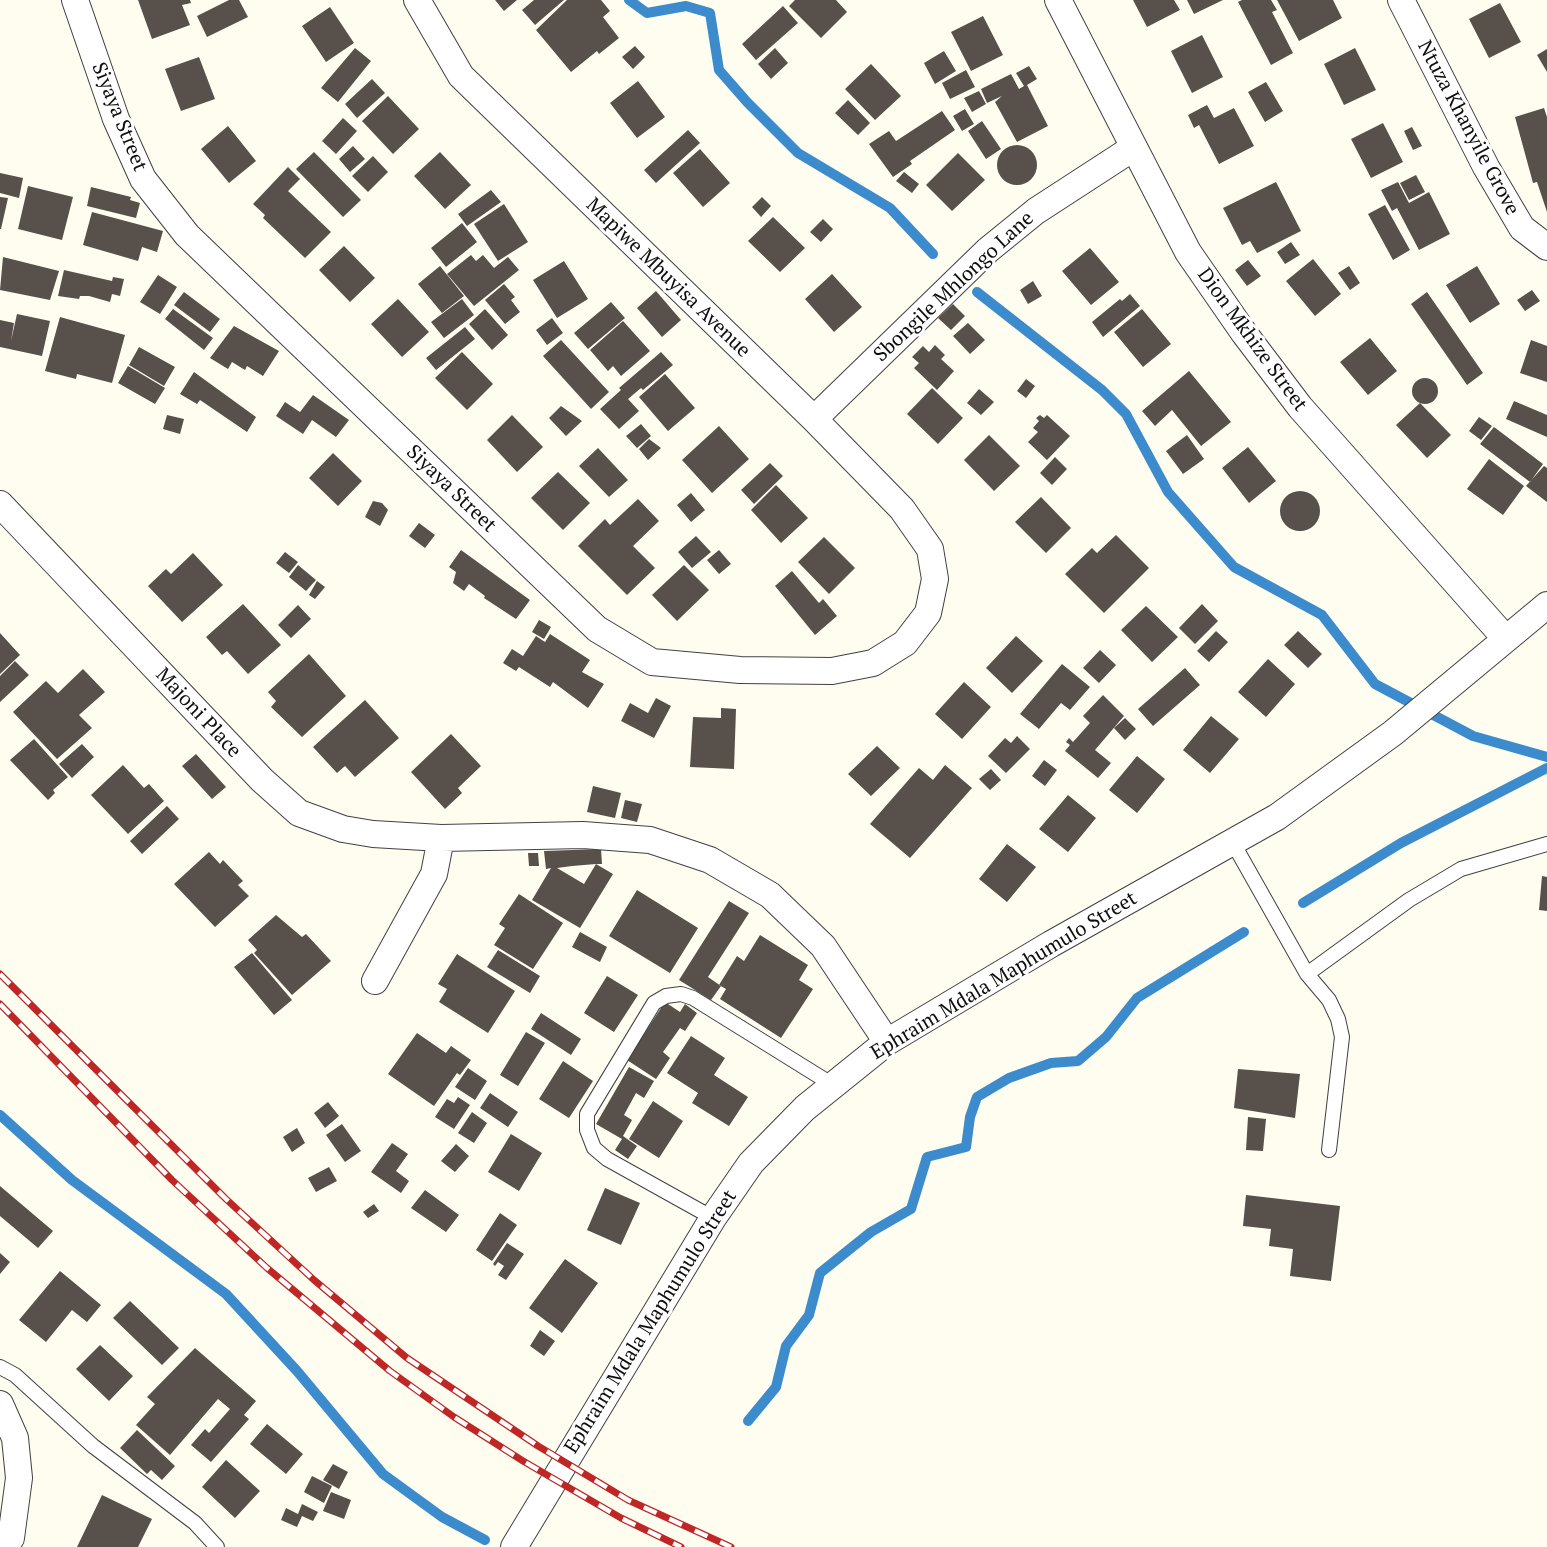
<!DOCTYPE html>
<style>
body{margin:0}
canvas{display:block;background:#fffdf0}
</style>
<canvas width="1547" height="1547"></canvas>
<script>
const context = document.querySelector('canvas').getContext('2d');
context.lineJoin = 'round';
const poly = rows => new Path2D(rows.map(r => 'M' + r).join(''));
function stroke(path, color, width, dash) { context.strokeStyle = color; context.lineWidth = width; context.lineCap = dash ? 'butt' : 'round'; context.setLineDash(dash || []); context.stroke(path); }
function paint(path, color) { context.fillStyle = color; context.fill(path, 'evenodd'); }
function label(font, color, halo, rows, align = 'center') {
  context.font = font + ' "PT Serif",serif'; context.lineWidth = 6; context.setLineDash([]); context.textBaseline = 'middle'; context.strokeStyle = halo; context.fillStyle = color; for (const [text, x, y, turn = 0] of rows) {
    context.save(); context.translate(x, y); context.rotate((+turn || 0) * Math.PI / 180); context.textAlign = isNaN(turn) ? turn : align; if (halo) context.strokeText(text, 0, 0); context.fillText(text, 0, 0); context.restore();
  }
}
const stream = poly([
 [629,0,647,13,686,6,710,13,719,70,747,102,798,153,890,208,933,254],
 [977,292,1102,390,1126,414,1168,492,1234,567,1322,615,1375,684,1473,736,1547,757],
 [1303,903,1401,843,1547,768],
 [0,1115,72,1180,226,1294,297,1371,383,1474,442,1517,485,1540],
 [748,1421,776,1387,786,1346,809,1315,820,1273,871,1232,911,1209,927,1157,966,1147,970,1117,977,1097,1009,1078,1051,1063,1078,1061,1106,1037,1137,998,1244,932]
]);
const building = poly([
 [138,0,190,0,191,3,182,5,190,25,152,39],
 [229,0,239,0,248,17,207,37,197,16],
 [495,0,517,0,504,11],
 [534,0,564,0,535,25,522,10],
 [567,0,601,0,610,11,603,17,619,38,599,54,597,51,571,72,536,30],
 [795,0,836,0,847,12,821,38,789,6],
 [1133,0,1174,0,1180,10,1147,27],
 [1187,0,1223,0,1194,14],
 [1242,0,1271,0,1277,10,1272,12,1293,53,1271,65,1238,2],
 [1277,0,1333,0,1342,18,1299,41],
 [1500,3,1521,42,1489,58,1469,19],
 [783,6,798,23,756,60,742,44],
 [330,7,354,43,326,62,302,26],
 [983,16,1003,55,971,71,951,32],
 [1202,35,1223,77,1192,93,1171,51],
 [635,46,645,57,633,69,622,57],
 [355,48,371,61,338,102,321,88],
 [775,48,788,63,771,79,758,64],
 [1355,48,1376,90,1344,105,1324,64],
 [1547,49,1547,72,1537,55],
 [944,51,956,71,935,84,924,63],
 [199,57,215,99,181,111,165,69],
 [871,64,901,96,875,120,845,89],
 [1029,66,1037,79,1027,85,1048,126,1017,142,995,102,1002,96,987,103,981,89,1011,74,1019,89,1024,86,1016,73],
 [966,70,975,87,950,99,942,83],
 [372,79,385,93,357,118,345,104],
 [638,81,665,117,637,138,610,103],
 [1266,82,1283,111,1265,122,1248,92],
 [979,91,986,104,972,112,964,98],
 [388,96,419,129,393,154,362,121],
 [848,100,870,123,858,135,835,113],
 [1207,105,1214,118,1234,108,1254,146,1219,164,1199,125,1194,128,1188,115],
 [1544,108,1547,117,1547,212,1537,182,1533,183,1515,117],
 [965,109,974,124,962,131,953,116],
 [942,111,955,130,910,161,912,164,893,177,869,144,889,131,896,141],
 [343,118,357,131,336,154,322,141],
 [982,121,1001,149,986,159,968,131],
 [1383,123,1403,162,1371,178,1351,139],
 [228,126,256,161,229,183,201,149],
 [1412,127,1422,146,1413,150,1404,131],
 [688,130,700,143,656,183,644,170],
 '997 165a20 20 0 1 1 40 0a20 20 0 1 1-40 0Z',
 [353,146,365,159,350,172,339,159],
 [700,149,730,183,703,207,673,173],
 [314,152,361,200,343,217,296,169],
 [440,152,471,185,445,209,414,176],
 [958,153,985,180,952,211,926,185],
 [373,156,388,172,368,192,352,176],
 [288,167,300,179,288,191,331,232,305,258,263,218,265,215,253,204],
 [904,172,919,184,912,193,896,181],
 [0,173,23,178,19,198,0,193],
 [1416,175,1425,192,1409,200,1400,183],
 [1276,182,1301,231,1257,253,1250,241,1242,245,1223,208],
 [1398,182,1409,203,1429,192,1450,234,1419,250,1397,208,1392,211,1381,190],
 [28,186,73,197,62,240,18,229],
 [91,187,131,197,130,200,140,203,136,218,87,206],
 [491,190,501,202,467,226,458,214],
 [0,197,8,198,1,229,0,229],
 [762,197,771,206,761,217,752,207],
 [504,204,528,242,498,261,474,224],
 [1385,205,1410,250,1393,260,1368,214],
 [92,212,163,231,157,252,142,247,138,261,83,245],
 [773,217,805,248,780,272,748,241],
 [823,219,833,229,821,242,810,232],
 [462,223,477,242,446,267,431,248],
 [1291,242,1300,255,1285,264,1277,252],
 [344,246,375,278,350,302,319,270],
 [1090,248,1119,282,1091,305,1062,271],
 [471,255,476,261,483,255,494,268,508,257,519,270,474,306,447,274],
 [3,257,59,271,50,300,0,290],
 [1313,259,1341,294,1315,316,1286,281],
 [1248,260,1261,276,1247,286,1235,270],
 [564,261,588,299,557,318,533,280],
 [440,266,464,296,442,313,418,284],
 [1349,266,1360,283,1350,290,1338,273],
 [1477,266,1500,304,1470,323,1446,285],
 [64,270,112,281,113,277,124,279,120,296,112,294,110,302,89,296,80,296,79,299,58,296],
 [832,274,862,307,834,332,805,299],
 [158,275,177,287,160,314,140,302],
 [1033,281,1042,296,1028,304,1020,290],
 [504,284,515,297,511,300,520,312,505,324,485,300],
 [1532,290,1540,301,1525,311,1517,300],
 [656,291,681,320,662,337,637,308],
 [184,292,220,319,210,332,174,305],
 [1427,292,1483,373,1467,385,1411,304],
 [1130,294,1140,306,1103,337,1092,322,1120,299,1122,301],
 [398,299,429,332,402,357,371,324],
 [462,299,474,315,444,338,431,322],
 [611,302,625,318,588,349,574,333],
 [953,304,965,316,951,330,938,318],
 [173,309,213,338,204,350,165,319],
 [485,309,508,335,492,350,469,324],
 [1142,309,1171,344,1143,367,1114,332],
 [17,314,50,321,42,356,0,347,0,320,14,323,11,341],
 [60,317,125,335,112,383,77,374,76,379,45,371],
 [552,318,563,333,547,345,536,330],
 [623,321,650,351,621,376,613,366,608,371,590,350],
 [968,323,985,340,970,354,953,336],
 [234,326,279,351,263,376,247,366,245,370,232,362,228,369,210,358],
 [465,327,475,339,436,370,426,358],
 [1370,338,1397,371,1368,395,1340,362],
 [561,340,609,392,591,409,543,356],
 [1531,340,1547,346,1547,382,1520,373],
 [935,345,945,355,941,359,954,371,937,390,914,368,919,363,912,357,923,346,929,352],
 [139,347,175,367,164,386,129,365],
 [462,352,493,384,467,410,435,378],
 [661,352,673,365,643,390,641,388,628,399,639,411,619,429,600,409,621,390,619,388],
 [128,366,165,388,155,404,118,383],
 [1189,371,1231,422,1201,446,1172,410,1155,426,1142,411],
 [194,372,256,417,247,432,200,400,197,404,180,394],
 [665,374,695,408,668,431,639,397],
 '1412 391a13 13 0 1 1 26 0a13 13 0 1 1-26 0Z',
 [1026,379,1035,386,1026,398,1017,391],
 [932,388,963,418,938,444,907,414],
 [979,389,994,402,981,415,967,403],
 [313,395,349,420,336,437,312,420,303,434,276,416,285,402,300,412],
 [1514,401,1547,415,1547,437,1506,419],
 [1420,403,1451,435,1427,458,1396,425],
 [561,406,582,421,566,436,549,418],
 [167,415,184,419,180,434,163,429],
 [512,415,543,447,517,472,487,440],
 [1040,415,1044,418,1047,415,1070,436,1047,460,1028,442,1038,432,1033,428,1039,421,1036,418],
 [1479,417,1492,426,1481,440,1469,431],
 [641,424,651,436,637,448,626,436],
 [719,426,749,459,712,493,682,460],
 [1494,427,1543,464,1530,482,1480,444],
 [989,435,1020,466,994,491,964,460],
 [1187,435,1204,459,1183,474,1166,451],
 [649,439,661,448,648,460,639,449],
 [1248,447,1276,481,1249,503,1222,468],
 [598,448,628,480,609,497,579,466],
 [333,453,362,481,338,506,309,478],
 [1055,457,1067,469,1052,485,1040,473],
 [1489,459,1524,486,1503,515,1467,489],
 [770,463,783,476,754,504,741,490],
 [1544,466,1547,468,1547,502,1526,486],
 [558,472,590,503,563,530,531,498],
 [776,485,808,518,781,543,751,510],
 '1280 511a20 20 0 1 1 40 0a20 20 0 1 1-40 0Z',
 [691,493,705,510,691,522,677,505],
 [1041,497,1071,528,1046,553,1015,522],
 [638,499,659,521,633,546,655,568,627,595,578,546,605,519,610,525],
 [373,501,382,503,388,510,380,526,365,517],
 [419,523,435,535,425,548,409,536],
 [1116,535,1149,568,1104,613,1065,574,1092,548,1097,553],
 [696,536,711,552,692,568,678,552],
 [824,537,855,568,829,594,798,562],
 [461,550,530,600,516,619,484,598,485,596,469,584,464,591,453,583,456,572,449,567],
 [719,550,731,564,719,574,707,560],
 [285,552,298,562,289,573,276,563],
 [193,553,223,585,182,622,148,586,166,569,171,574],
 [298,565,316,580,306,591,289,577],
 [684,565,709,590,677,621,652,595],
 [792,571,819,603,823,599,837,616,815,635,775,586],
 [317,581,325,587,315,599,309,595],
 [243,604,281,645,248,674,227,651,222,655,206,637],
 [1202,604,1218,621,1195,644,1179,628],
 [298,605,311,619,291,638,278,625],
 [1146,606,1178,637,1152,662,1121,630],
 [539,620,551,627,544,639,532,632],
 [1216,631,1228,642,1209,662,1197,651],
 [1298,631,1322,654,1308,668,1284,645],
 [0,633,20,655,0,674],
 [550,634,590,660,582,672,604,684,588,708,553,682,550,687,519,667,516,671,503,663,512,649,523,656,536,636,545,642],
 [1016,636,1043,661,1012,693,986,668],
 [1100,650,1116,665,1099,683,1083,668],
 [309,654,346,696,302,737,271,707,276,701,268,692],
 [1268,659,1295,684,1266,717,1238,692],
 [15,661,29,675,0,702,0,676],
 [1062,664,1090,687,1070,710,1061,703,1039,729,1020,714],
 [1185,668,1200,685,1153,726,1138,709],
 [83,669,105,692,79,715,92,728,57,759,13,712,46,681,58,693],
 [964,682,991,707,962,739,935,714],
 [1103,695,1124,716,1095,750,1111,763,1098,778,1065,751,1070,745,1066,742,1069,738,1073,742,1090,723,1083,716],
 [656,698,671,706,654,738,621,721,630,703,648,713],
 [365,700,399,738,355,777,345,766,337,773,313,747],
 [721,708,736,709,734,769,690,767,693,717,721,718],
 [1211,716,1239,739,1210,773,1183,750],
 [1125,718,1136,729,1125,740,1114,728],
 [451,734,481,766,458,788,462,793,445,809,411,772],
 [1017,736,1030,749,1006,773,988,756,1005,738,1011,743],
 [34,739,68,777,53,790,55,793,48,800,10,760],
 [82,744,94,757,72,778,59,764],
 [877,746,900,768,871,796,848,774],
 [196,754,226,787,212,799,182,766],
 [1137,756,1165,779,1137,813,1109,790],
 [1044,760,1057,770,1045,786,1032,776],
 [123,765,144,788,149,784,164,801,128,834,91,795],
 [945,765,972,788,910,858,870,824,919,768,933,780],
 [991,769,1001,780,990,790,979,779],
 [593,786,621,793,615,818,587,812],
 [1068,795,1096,818,1068,852,1039,829],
 [625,800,642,804,637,822,621,818],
 [167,806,179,819,142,854,130,841],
 [1007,844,1036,867,1007,902,979,879],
 [601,849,602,864,596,864,613,874,580,928,532,900,551,868,546,869,544,851],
 [596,864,584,884,557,868,572,866],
 [209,852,220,864,223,860,243,881,238,885,249,896,215,927,174,884],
 [528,853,538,853,539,866,529,866],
 [1542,876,1547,877,1547,911,1539,910],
 [637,890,698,928,670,973,609,936],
 [519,894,563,923,533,969,494,945,505,928,499,924],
 [729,901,749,913,708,977,721,986,711,1000,679,980],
 [276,915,302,937,306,934,331,961,292,995,254,953,257,950,248,940],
 [580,932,607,947,600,962,572,947],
 [760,935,808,965,799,980,813,989,781,1038,720,999,726,989,719,985,737,956,744,961],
 [498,950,540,976,530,993,487,967],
 [252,953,292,1000,274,1015,234,967],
 [457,954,515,991,488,1033,439,1002,447,989,438,984],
 [607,976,638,995,614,1032,584,1013],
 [665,1002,680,1012,685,1004,697,1013,685,1031,680,1028,663,1052,670,1058,656,1079,627,1060],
 [541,1013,581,1039,571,1055,531,1029],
 [526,1032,545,1043,518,1086,500,1075],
 [417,1033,446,1053,451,1046,471,1060,460,1075,457,1073,434,1106,388,1074],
 [691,1036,725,1058,714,1075,748,1097,729,1126,692,1103,698,1093,667,1073],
 [563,1061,593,1081,569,1118,539,1099],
 [629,1067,654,1081,644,1098,636,1093,624,1115,632,1120,623,1136,637,1146,628,1159,615,1150,622,1139,596,1124],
 [468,1068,487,1081,475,1100,455,1087],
 [1238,1069,1300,1074,1295,1118,1234,1108],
 [490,1093,518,1112,508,1127,480,1108],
 [458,1097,470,1105,454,1129,435,1117,447,1099,454,1103],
 [653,1101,683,1121,659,1158,629,1139],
 [328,1102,339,1116,325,1128,314,1113],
 [472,1112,487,1123,474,1143,458,1133],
 [1248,1117,1266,1119,1263,1151,1246,1150],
 [342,1124,361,1151,345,1162,326,1135],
 [297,1128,305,1143,292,1152,283,1137],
 [511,1134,542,1153,519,1191,488,1172],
 [392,1143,408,1154,396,1171,409,1181,401,1193,371,1172],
 [456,1144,469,1156,455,1172,441,1161],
 [329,1167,337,1181,316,1192,308,1178],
 [0,1186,53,1231,38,1248,0,1216],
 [605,1188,640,1203,621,1245,587,1230],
 [425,1190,459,1215,446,1232,411,1208],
 [1246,1195,1340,1206,1331,1281,1290,1276,1293,1249,1269,1246,1271,1229,1243,1226],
 [374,1204,379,1211,368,1218,363,1212],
 [500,1213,517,1225,492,1261,476,1250],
 [507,1243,524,1254,506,1280,498,1275,504,1266,498,1262,495,1266,493,1264],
 [0,1253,10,1262,0,1274],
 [565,1259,598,1283,562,1333,529,1308],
 [60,1271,101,1305,87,1322,72,1310,46,1342,19,1320],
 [130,1301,179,1348,162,1365,113,1318],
 [540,1330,555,1341,544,1356,530,1346],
 [100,1345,133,1376,109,1401,76,1369],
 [195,1348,256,1401,244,1415,249,1419,211,1462,191,1445,205,1429,209,1433,230,1409,218,1399,170,1455,136,1425,155,1404,147,1397],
 [267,1424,303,1454,286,1474,250,1444],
 [137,1430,175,1466,162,1480,151,1470,147,1474,120,1448],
 [226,1460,260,1491,235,1518,202,1487],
 [333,1464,348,1472,339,1489,323,1480],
 [312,1476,332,1486,324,1503,304,1492],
 [331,1492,351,1500,344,1519,323,1511],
 [102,1495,152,1519,138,1547,77,1547],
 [302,1504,318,1512,313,1521,302,1516,297,1527,281,1520,286,1508,298,1514]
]);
const service = poly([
 [1233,843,1307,974,1409,900,1461,869,1547,844],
 [1307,974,1329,1000,1338,1019,1342,1037,1329,1150],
 [713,1218,607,1159,594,1148,587,1130,587,1114,654,1003,666,996,681,994,693,998,833,1085],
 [0,1367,15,1375,93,1446,195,1523,217,1547]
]);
const minor = poly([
 [75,0,116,119,143,179,187,235,597,629,652,662,740,670,832,671,873,663,905,643,928,613,935,579,930,549,902,509,814,419,461,76,417,0],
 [1058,0,1188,252,1244,333,1300,407,1506,639],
 [1401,0,1486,167,1522,228,1547,247],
 [814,419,988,250,1036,211,1133,148],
 [0,504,262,780,299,813,343,829,373,834,441,838,583,835,650,840,710,860,770,895,823,946,887,1042],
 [375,981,434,874,441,838],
 [0,1404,15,1438,19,1478,11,1538,5,1547],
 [514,1547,713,1218,751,1163,805,1108,887,1042,1051,944,1277,817,1393,733,1547,605]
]);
const rail = poly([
 [0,974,226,1199,314,1280,407,1358,538,1446,628,1500,731,1547],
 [0,1004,172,1180,267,1268,390,1371,454,1417,523,1461,621,1518,681,1547]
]);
const streetNames = [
 ["Siyaya Street",119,117,68],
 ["Ntuza Khanyile Grove",1468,128,62],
 ["Mapiwe Mbuyisa Avenue",668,278,44],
 ["Sbongile Mhlongo Lane",954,287,-43],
 ["Dion Mkhize Street",1252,340,54],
 ["Siyaya Street",451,489,44],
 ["Majoni Place",198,713,47],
 ["Ephraim Mdala Maphumulo Street",1004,976,-31],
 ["Ephraim Mdala Maphumulo Street",651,1322,-58]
];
stroke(stream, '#3c8ccd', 10);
paint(building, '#57504b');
stroke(service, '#414141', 16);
stroke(minor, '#414141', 28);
stroke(service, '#fff', 14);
stroke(minor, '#fff', 26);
stroke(rail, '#bf2726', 7);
stroke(rail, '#fff', 4.5, [14]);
label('20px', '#0e0e0e', '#fff', streetNames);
</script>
